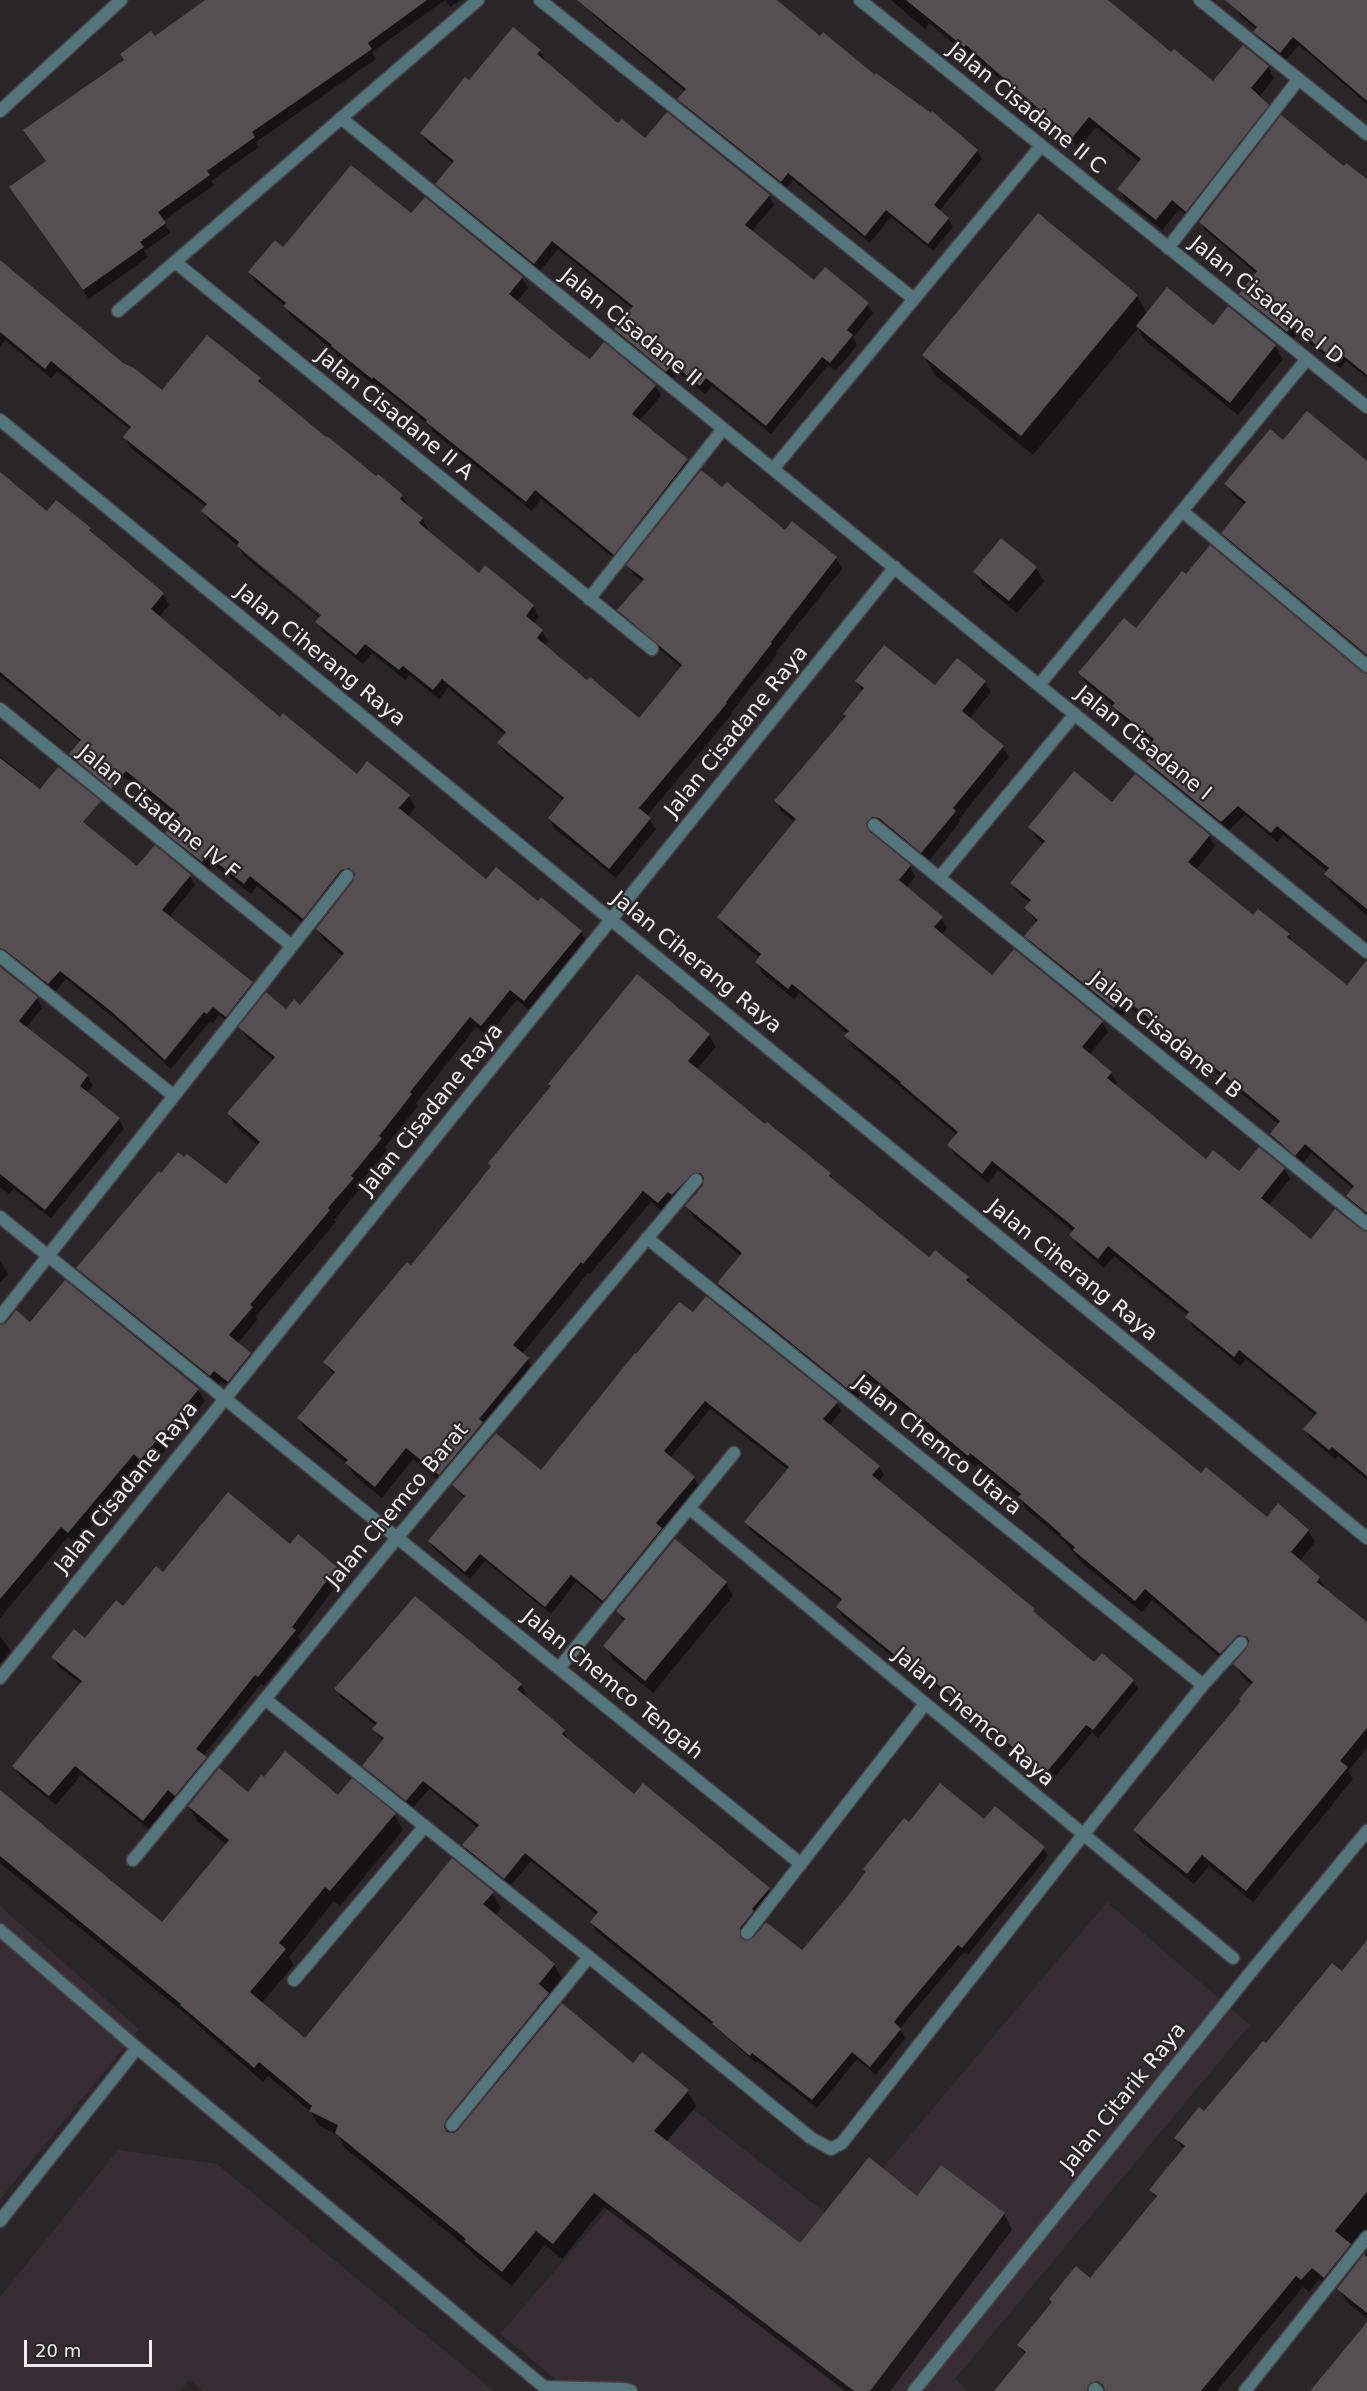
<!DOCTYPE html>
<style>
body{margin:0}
#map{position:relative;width:1367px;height:2391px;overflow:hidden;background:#2a2527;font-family:"DejaVu Sans",sans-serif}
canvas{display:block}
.scale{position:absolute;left:24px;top:2340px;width:128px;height:27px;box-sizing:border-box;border:3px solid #f1edef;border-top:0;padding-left:8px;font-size:18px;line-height:21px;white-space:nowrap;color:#f1edef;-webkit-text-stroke:4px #2a2527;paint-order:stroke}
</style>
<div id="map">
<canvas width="1367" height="2391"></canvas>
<div class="scale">20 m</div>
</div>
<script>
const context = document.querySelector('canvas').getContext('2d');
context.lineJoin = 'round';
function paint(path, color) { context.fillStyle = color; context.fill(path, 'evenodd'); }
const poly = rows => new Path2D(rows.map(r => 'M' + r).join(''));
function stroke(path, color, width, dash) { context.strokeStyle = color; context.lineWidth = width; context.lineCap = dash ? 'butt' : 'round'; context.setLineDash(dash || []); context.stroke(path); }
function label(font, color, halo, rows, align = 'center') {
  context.font = font + ' "DejaVu Sans",sans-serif'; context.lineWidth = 4.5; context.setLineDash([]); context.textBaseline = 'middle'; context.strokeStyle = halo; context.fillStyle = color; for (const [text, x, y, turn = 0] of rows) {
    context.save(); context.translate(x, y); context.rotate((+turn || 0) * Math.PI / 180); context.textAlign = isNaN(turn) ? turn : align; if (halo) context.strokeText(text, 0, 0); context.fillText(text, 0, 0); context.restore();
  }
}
const built = poly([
 [1107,1902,1250,2025,955,2379,968,2391,570,2391,500,2334,694,2110,837,2222],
 [0,1906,139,2029,0,2200],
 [118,2150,217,2164,494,2391,203,2391,189,2380,180,2391,0,2391,0,2297]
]);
const shadow = poly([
 [208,0,445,0,372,52,376,59,256,142,259,147,211,181,214,185,163,221,170,233,144,251,148,257,89,299,16,197,47,163,125,60],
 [445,0,461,0,450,7],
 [585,0,776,0,820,38,977,151,982,159,939,211,948,219,953,227,933,251,891,217,870,243,793,180,786,189,684,107,679,99,686,92,593,15],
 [891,0,1106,0,1171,54,1213,83,1268,67,1274,78,1259,97,1274,117,1193,221,1179,210,1162,230,1125,200,1119,189,1140,163,1096,127,1079,148,972,55,970,57,929,23,925,29],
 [1243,0,1367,0,1367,104,1299,45,1285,61,1260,41,1255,32,1257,30,1241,17,1236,8],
 [540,51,545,60,544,62,618,126,769,196,774,205,751,232,814,283,867,304,873,313,853,338,857,345,836,371,828,365,771,434,712,386,705,394,678,372,672,380,621,338,616,329,633,309,558,249,539,272,442,193,437,184,454,164,427,142,422,133,469,82],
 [1344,168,1367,181,1367,378,1346,361,1340,368,1298,334,1292,340,1246,303,1241,294,1257,274,1206,231,1200,222],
 [412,215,522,278,528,288,516,302,590,361,655,386,661,396,639,421,687,460,693,470,620,563,541,499,532,511,433,432,430,426,380,386,378,388,338,357,335,352,291,316,285,306,256,282,250,273,283,249],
 [0,262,122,364,162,392,260,379,265,389,377,479,378,476,402,496,408,506,422,519,428,529,426,531,479,575,486,567,533,606,539,617,533,624,542,631,548,641,544,646,587,682,639,720,682,668,625,621,619,610,643,582,634,575,628,565,722,489,786,532,793,523,836,558,842,569,776,652,777,654,731,713,732,714,647,816,656,829,616,878,555,829,549,818,564,801,505,753,499,743,505,735,448,688,439,699,409,675,405,680,372,653,363,664,323,632,317,622,320,618,244,556,238,546,209,521,203,511,206,507,131,448,125,438,131,430,57,371,51,378,5,340,0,347],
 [244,550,327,618,325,621,244,553],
 [1137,296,1147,314,1214,327,1275,346,1283,359,1238,415,1145,340,1138,328,1033,455,935,375,924,355],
 [1283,442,1367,461,1367,659,1228,543,1222,533,1245,505,1232,494,1226,484],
 [0,475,47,514,89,529,93,536,163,594,169,605,159,617,280,719,357,776,368,763,409,796,415,807,408,817,486,881,538,903,581,932,587,943,531,1012,517,1000,488,1036,476,1027,416,1103,418,1106,385,1147,387,1150,357,1187,359,1190,334,1220,336,1222,256,1316,258,1319,238,1343,250,1354,257,1365,234,1392,221,1381,217,1386,84,1279,78,1268,226,1186,259,1146,235,1125,229,1114,274,1060,247,1038,240,1027,301,1007,343,956,324,940,317,929,355,879,347,881,310,929,257,886,251,894,214,865,208,872,173,844,167,833,179,819,133,781,131,783,0,676],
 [1036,568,1044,581,1017,613,983,585,975,572],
 [1136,630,1367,675,1367,916,1332,884,1326,874,1328,872,1283,835,1277,842,1245,815,1227,832,1153,772,1147,762,1157,750,1152,742,1120,716,1115,707,1086,683,1080,673],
 [857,681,935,687,985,682,991,692,969,719,1003,747,1009,757,959,819,960,822,928,862,872,831,872,836,910,866,915,877,906,888,941,918,947,928,942,935,992,977,1014,951,1102,1022,1108,1032,1089,1055,1111,1073,1117,1083,1115,1085,1206,1161,1239,1173,1284,1169,1290,1179,1268,1206,1311,1241,1367,1233,1367,1480,1338,1456,1335,1459,1311,1439,1305,1429,1316,1416,1246,1359,1240,1366,1193,1327,1187,1317,1188,1315,1114,1256,1104,1268,1077,1245,1071,1235,1074,1232,998,1170,988,1183,955,1155,949,1145,957,1135,852,1046,846,1036,848,1034,799,993,794,999,762,973,756,962,760,958,725,928,719,917,796,823,781,811,776,801,846,718,845,714,863,692],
 [0,756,138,869,190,876,195,885,169,917,252,983,258,992,232,1025,219,1015,213,1023,210,1021,171,1069,119,1022,66,979,54,993,0,960],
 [1135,776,1209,836,1215,846,1196,870,1253,917,1259,911,1289,935,1294,945,1347,987,1367,963,1367,1218,1353,1206,1347,1196,1353,1189,1311,1153,1302,1165,1277,1145,1271,1135,1280,1125,1182,1045,1179,1048,1129,1007,1120,1018,1032,946,1026,936,1037,923,1026,908,1030,903,1018,893,1012,883,1044,844,1036,837,1030,827,1112,805],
 [0,968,37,998,42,1008,26,1028,87,1076,93,1086,86,1094,119,1119,124,1129,51,1218,14,1189,9,1194,0,1187],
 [709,1035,716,1047,696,1070,765,1126,830,1174,834,1182,929,1259,968,1278,973,1287,1201,1475,1267,1519,1308,1531,1315,1542,1299,1562,1319,1578,1326,1590,1367,1624,1367,1748,1348,1771,1353,1779,1253,1902,1209,1866,1194,1884,1141,1842,1135,1830,1242,1702,1252,1685,1242,1676,1235,1664,1250,1648,1245,1647,1228,1664,1152,1600,1142,1612,1081,1562,1065,1542,1026,1509,1020,1498,978,1464,975,1467,871,1381,856,1400,725,1295,718,1284,741,1256,694,1218,687,1206,705,1184,696,1186,665,1214,651,1202,590,1274,588,1273,522,1354,528,1359,534,1371,446,1486,413,1459,382,1498,354,1475,348,1465,306,1430,299,1419,334,1376,325,1362,411,1267,492,1168,489,1164],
 [0,1261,8,1274,0,1283],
 [635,1355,837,1403,841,1411,829,1426,879,1467,884,1475,878,1482,1033,1610,1036,1616,1094,1665,1102,1655,1133,1681,1138,1689,1098,1738,1092,1732,1051,1782,911,1665,908,1669,842,1616,837,1608,842,1602,750,1530,746,1522,788,1470,710,1409,670,1458,694,1478,699,1486,662,1531,666,1538,608,1608,576,1582,551,1614,485,1561,470,1579,434,1549,429,1541,464,1498,454,1485,541,1472],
 [0,1389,198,1390,205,1401,148,1471,141,1465,76,1544,68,1537,0,1618],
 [291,1546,336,1568,342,1578,298,1636,301,1641,264,1686,261,1684,203,1756,211,1768,181,1805,174,1799,150,1830,81,1775,56,1805,20,1776,14,1766,81,1684,59,1667,53,1657,85,1640,164,1574],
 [726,1583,733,1596,653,1693,613,1660,605,1646,624,1623,618,1611],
 [0,1636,11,1651,0,1664],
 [521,1685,526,1693,523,1696,564,1731,568,1740,634,1796,768,1889,773,1897,744,1938,744,1943,802,1952,848,1898,867,1872,865,1869,909,1824,984,1821,1043,1848,1048,1856,968,1955,964,1952,910,2016,900,2029,905,2038,876,2075,857,2059,817,2108,757,2061,756,2063,716,2028,596,1931,592,1922,597,1915,531,1861,510,1886,469,1854,464,1846,478,1828,429,1789,412,1809,369,1774,364,1766,383,1741,374,1729,376,1726,341,1697,336,1689],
 [249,1794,339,1797,394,1814,403,1830,340,1906,334,1901,289,1957,294,1965,261,2004,305,2040,492,1893,501,1908,495,1916,554,1965,563,1980,550,1996,558,2010,633,2065,687,2091,696,2106,666,2142,800,2245,917,2198,1004,2214,1012,2230,890,2391,845,2391,604,2207,562,2259,545,2245,512,2286,475,2256,471,2251,345,2148,338,2135,319,2126,311,2112,268,2076,263,2082,188,2016,0,1863,0,1816,162,1924,227,1845,198,1822,189,1806],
 [1367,1942,1367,2244,1331,2289,1319,2279,1309,2292,1303,2287,1217,2391,996,2391,1025,2356,1019,2345,1091,2280,1157,2200,1151,2190,1184,2151,1176,2138,1204,2113,1266,2045,1342,1973],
 [1367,2253,1367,2318,1346,2301,1339,2289]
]);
const building = poly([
 [205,0,427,0,368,43,372,49,252,132,255,137,207,171,210,175,158,212,166,223,140,242,144,247,83,290,9,187,46,161,23,130,124,60,120,54,151,31,155,36],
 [577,0,777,0,820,36,823,32,875,75,876,73,931,113,932,111,978,150,934,205,949,218,928,244,886,210,865,236,788,173,781,182,677,99,686,89],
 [906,0,1108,0,1171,52,1174,49,1213,81,1243,45,1269,66,1251,88,1269,105,1186,212,1172,200,1156,220,1117,189,1141,159,1089,117,1072,138,966,45,964,47],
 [1225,0,1367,0,1367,101,1293,37,1280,53,1253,32,1257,27],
 [513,27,541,50,537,54,618,123,622,119,645,138,667,112,770,195,745,225,814,280,825,267,869,303,847,330,853,335,830,363,822,357,766,426,706,378,700,386,673,364,666,372,614,329,633,306,552,241,534,264,435,184,454,161,420,133,465,77,469,80],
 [1281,115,1344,166,1346,163,1367,179,1367,375,1340,353,1335,360,1292,326,1287,332,1239,294,1257,271,1199,222],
 [351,165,411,213,425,197,523,277,509,294,572,346,590,359,604,342,656,385,632,414,688,459,614,555,535,490,526,502,426,422,427,420,373,377,372,379,331,346,332,345,283,306,286,303,248,272,275,240,283,247],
 [1038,213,1138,295,1021,436,922,355],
 [0,260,123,363,134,368,162,390,207,335,261,378,258,381,326,437,327,436,376,476,378,474,403,495,400,499,423,518,419,523,479,573,485,565,534,605,526,616,543,630,537,638,587,680,590,677,639,718,682,665,617,610,644,579,626,565,701,470,722,487,727,482,785,530,792,521,837,557,771,642,772,643,726,702,727,703,639,808,651,818,609,869,548,818,564,798,497,743,506,732,442,679,433,690,403,666,399,670,365,644,356,655,315,622,321,615,237,546,239,542,201,511,207,504,123,437,131,427,51,361,45,369,0,332],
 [1167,287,1213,325,1228,306,1276,345,1230,403,1136,326],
 [1307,411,1367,461,1367,655,1221,533,1246,502,1224,484,1270,429,1283,440],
 [0,472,47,511,56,500,91,528,89,530,164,593,151,609,280,717,283,713,357,774,367,761,410,795,399,808,486,879,496,867,538,901,541,897,582,931,524,1001,510,990,481,1026,470,1017,410,1092,412,1094,379,1136,382,1138,351,1176,354,1178,328,1208,330,1210,250,1305,253,1307,229,1335,251,1353,228,1382,214,1371,210,1376,76,1268,159,1171,161,1173,178,1152,184,1157,187,1154,226,1184,260,1142,227,1113,275,1057,238,1027,266,992,286,1009,294,999,300,1005,344,953,316,929,353,881,355,874,349,868,341,870,303,919,250,876,244,884,207,855,202,862,165,833,180,815,126,771,111,789,69,754,81,740,0,672],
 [1001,538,1037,567,1009,601,973,572],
 [1210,545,1362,672,1367,674,1367,909,1324,874,1329,868,1277,826,1271,833,1238,806,1221,822,1146,761,1157,748,1151,743,1154,739,1112,706,1115,703,1078,673,1124,618,1136,628,1182,571,1186,574],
 [884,645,935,685,957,658,986,681,962,711,1004,746,953,808,956,811,921,853,879,818,872,817,866,823,869,831,911,865,899,880,943,917,934,927,992,975,1014,949,1103,1021,1082,1047,1112,1072,1107,1078,1206,1159,1213,1150,1239,1171,1259,1147,1285,1168,1261,1198,1311,1239,1335,1209,1362,1230,1367,1232,1367,1476,1332,1447,1329,1450,1303,1429,1317,1413,1239,1350,1234,1357,1185,1317,1189,1312,1108,1246,1098,1259,1069,1235,1075,1228,992,1161,982,1174,947,1145,958,1132,900,1083,901,1082,844,1036,849,1031,792,984,788,989,755,962,761,954,717,917,796,819,774,801,846,716,843,714,864,688,855,681],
 [0,758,40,789,58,767,101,801,83,822,137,866,155,845,191,875,162,910,253,982,226,1017,213,1007,207,1014,204,1012,165,1060,112,1012,60,971,48,984,5,950,0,948],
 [1074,771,1112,802,1135,774,1210,835,1188,862,1253,915,1258,909,1290,934,1287,937,1347,985,1367,960,1367,1213,1346,1196,1354,1186,1305,1144,1295,1156,1270,1134,1280,1121,1176,1036,1173,1038,1123,997,1114,1008,1024,936,1038,920,1024,908,1031,900,1010,883,1045,841,1028,827],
 [0,967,38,997,19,1021,88,1075,80,1086,120,1118,45,1210,0,1174],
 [637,974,710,1034,688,1061,765,1124,767,1122,831,1173,829,1176,929,1257,935,1250,969,1277,966,1280,1201,1473,1206,1467,1267,1517,1278,1503,1309,1530,1291,1552,1320,1577,1317,1582,1367,1622,1367,1728,1340,1761,1348,1767,1246,1891,1202,1855,1187,1874,1133,1830,1241,1701,1239,1699,1253,1682,1233,1664,1247,1648,1249,1641,1247,1637,1238,1635,1220,1654,1145,1589,1135,1601,1073,1550,1075,1547,1060,1535,1061,1534,1018,1497,1021,1494,970,1453,968,1456,864,1370,848,1389,717,1283,742,1253,685,1206,703,1185,704,1178,701,1173,693,1173,672,1195,668,1192,658,1203,643,1191,583,1264,581,1262,513,1345,529,1358,479,1419,483,1422,439,1475,406,1448,375,1487,345,1463,348,1460,297,1418,335,1372,323,1362,407,1262,411,1265,466,1198,491,1166,488,1163,551,1086,548,1084],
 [65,1280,199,1389,140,1460,134,1454,68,1533,61,1527,0,1599,0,1325,6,1323,16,1310,30,1322],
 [706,1296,838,1402,823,1419,880,1466,872,1475,1035,1609,1033,1611,1094,1662,1102,1653,1134,1680,1093,1730,1086,1725,1045,1774,906,1658,903,1662,836,1607,842,1599,744,1522,789,1467,705,1401,664,1451,695,1477,656,1523,662,1528,603,1601,571,1575,545,1607,480,1554,465,1572,428,1541,465,1496,452,1485,496,1433,541,1470,635,1353,636,1354,679,1302,693,1312],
 [228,1492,290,1544,298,1534,337,1567,292,1627,296,1630,258,1677,255,1675,196,1749,207,1757,175,1796,168,1790,143,1821,75,1766,49,1796,12,1766,82,1681,51,1657,74,1629,85,1638,116,1600,123,1606,156,1566,163,1572],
 [675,1539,727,1582,645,1681,603,1646,625,1619,616,1611],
 [415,1596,522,1684,517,1689,565,1730,562,1734,634,1794,643,1783,770,1888,752,1909,754,1911,740,1928,740,1937,745,1941,753,1938,766,1922,802,1950,847,1897,866,1871,863,1869,904,1818,909,1822,940,1783,984,1819,995,1806,1045,1847,962,1948,958,1945,905,2008,894,2022,901,2029,870,2067,852,2052,812,2100,752,2053,750,2056,712,2024,713,2022,590,1922,598,1912,525,1853,504,1879,462,1845,479,1825,423,1781,406,1801,362,1766,384,1738,372,1729,377,1723,334,1689],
 [285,1751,338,1795,352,1778,396,1813,330,1891,325,1887,279,1943,286,1949,250,1992,305,2038,452,1858,494,1892,483,1904,555,1964,539,1984,549,1993,446,2120,444,2127,447,2132,454,2133,458,2130,562,2003,633,2063,642,2052,689,2090,654,2131,800,2243,869,2157,917,2196,941,2165,1005,2213,870,2391,854,2391,594,2193,553,2244,536,2231,502,2272,464,2241,466,2239,335,2133,338,2125,309,2111,312,2106,259,2062,254,2068,180,2005,181,2004,0,1856,0,1790,162,1922,229,1840,188,1806,219,1768,248,1792,261,1775,264,1777],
 [1367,1940,1367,2192,1335,2231,1351,2244,1324,2278,1312,2268,1301,2280,1296,2276,1201,2391,1105,2391,1103,2385,1097,2381,1089,2384,1087,2391,994,2391,1026,2352,1017,2345,1052,2302,1049,2299,1076,2266,1090,2278,1157,2196,1149,2190,1185,2146,1174,2138,1199,2107,1204,2111,1263,2041,1266,2043,1332,1963,1342,1971],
 [1364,2254,1367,2257,1367,2313,1337,2289],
 [1367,2322,1367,2391,1310,2391]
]);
const minor = poly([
 [540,0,914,299],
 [860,0,1367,407],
 [1200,0,1367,134],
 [0,111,121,0],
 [341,118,1367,952],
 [1168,248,1298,80],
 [175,262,652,649],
 [118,311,478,0],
 [0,420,1367,1538],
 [773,469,1041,146],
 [1182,511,1367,666],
 [589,599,723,429],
 [1039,685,1307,359],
 [0,709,292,946],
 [874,825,1367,1224],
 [939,878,1075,714],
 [0,956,174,1096],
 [0,1217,801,1864],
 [647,1238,1203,1685],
 [0,1317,347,876],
 [689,1508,1233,1958],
 [559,1668,734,1453],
 [0,1678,895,567],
 [265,1699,589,1957,811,2138,831,2149,842,2143,1083,1835,1203,1685,1241,1643],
 [133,1860,397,1538,696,1180],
 [0,1930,137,2048,549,2391],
 [747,1933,925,1704],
 [294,1980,425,1826],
 [452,2125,589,1957],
 [0,2221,137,2048],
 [544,2387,625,2389,631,2391],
 [1095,2389,1097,2391],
 [914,2391,1250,1973,1367,1831],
 [1245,2391,1367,2237]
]);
const streetNames = [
 ["Jalan Cisadane II C",1026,109,39],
 ["Jalan Cisadane I D",1266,301,39],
 ["Jalan Cisadane II",630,328,39],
 ["Jalan Cisadane II A",394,415,39],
 ["Jalan Ciherang Raya",320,656,39],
 ["Jalan Cisadane Raya",737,732,-51],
 ["Jalan Cisadane I",1143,744,39],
 ["Jalan Cisadane IV F",158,813,39],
 ["Jalan Ciherang Raya",696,963,39],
 ["Jalan Cisadane I B",1165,1036,39],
 ["Jalan Cisadane Raya",432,1110,-51],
 ["Jalan Ciherang Raya",1072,1271,39],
 ["Jalan Chemco Utara",937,1446,39],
 ["Jalan Cisadane Raya",127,1488,-51],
 ["Jalan Chemco Barat",398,1506,-50],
 ["Jalan Chemco Tengah",612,1685,39],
 ["Jalan Chemco Raya",973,1718,40],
 ["Jalan Citarik Raya",1124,2098,-51]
];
paint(built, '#372c31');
paint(shadow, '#0007');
paint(building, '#554f51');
stroke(minor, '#464143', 15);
stroke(minor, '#54757c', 12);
label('21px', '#f1edef', '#2a2527', streetNames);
</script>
